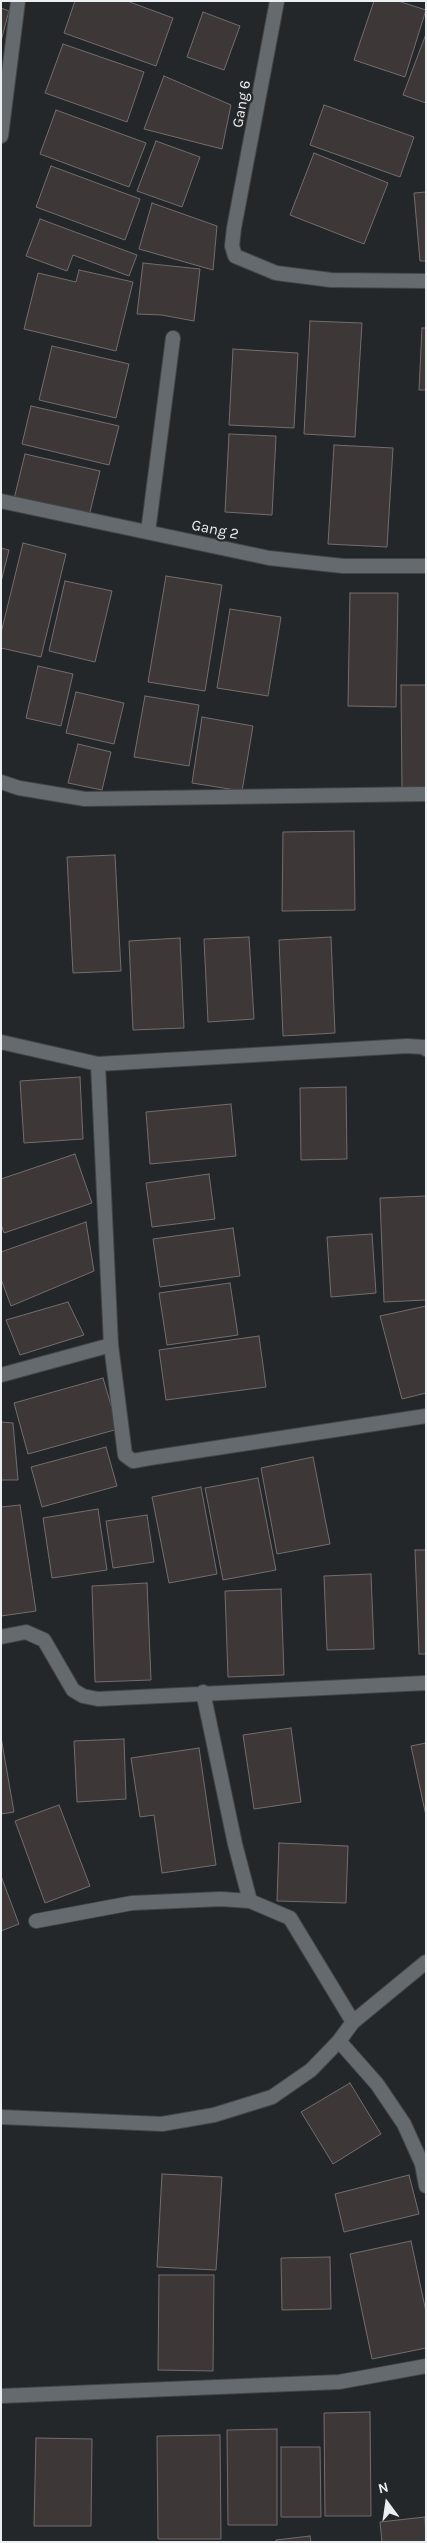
<!DOCTYPE html>
<style>
body{margin:0}
#map{position:relative;width:427px;height:2543px;overflow:hidden;background:#23272a;font-family:Karla,sans-serif}
canvas{display:block}
.frame{position:absolute;inset:0;border:2px solid #eceff2;pointer-events:none}
.north{position:absolute;left:362px;top:2478px;width:50px;height:50px;-webkit-text-stroke:4px #23272a;paint-order:stroke;rotate:346deg;font-size:14px;font-weight:700;line-height:20px;text-align:center;color:#eceff2}
.north::after{content:'';display:block;margin:auto;width:18px;height:22px;background:#eceff2;clip-path:polygon(50% 0,100% 100%,50% 72%,0 100%)}
</style>
<div id="map">
<canvas width="427" height="2543"></canvas>
<div class="frame"></div>
<div class="north">N</div>
</div>
<script>
const context = document.querySelector('canvas').getContext('2d');
context.lineJoin = 'round';
function paint(path, color) { context.fillStyle = color; context.fill(path, 'evenodd'); }
const poly = rows => new Path2D(rows.map(r => 'M' + r).join(''));
function stroke(path, color, width, dash) { context.strokeStyle = color; context.lineWidth = width; context.lineCap = dash ? 'butt' : 'round'; context.setLineDash(dash || []); context.stroke(path); }
function label(font, color, halo, rows, align = 'center') {
  context.font = font + ' Karla,sans-serif'; context.lineWidth = 4.5; context.setLineDash([]); context.textBaseline = 'middle'; context.strokeStyle = halo; context.fillStyle = color; for (const [text, x, y, turn = 0] of rows) {
    context.save(); context.translate(x, y); context.rotate((+turn || 0) * Math.PI / 180); context.textAlign = isNaN(turn) ? turn : align; if (halo) context.strokeText(text, 0, 0); context.fillText(text, 0, 0); context.restore();
  }
}
const building = poly([
 [75,1,127,1,173,18,156,66,64,33,75,1],
 [374,1,398,1,426,10,405,77,354,60,374,1],
 [1,8,9,11,1,41,1,8],
 [203,12,240,26,224,70,187,57,203,12],
 [426,34,426,103,403,95,426,34],
 [63,44,144,72,127,122,45,93,63,44],
 [164,76,231,105,222,149,144,129,164,76],
 [324,105,414,137,400,177,310,145,324,105],
 [56,110,146,143,129,187,40,154,56,110],
 [156,141,200,157,182,207,137,191,156,141],
 [314,153,388,183,364,244,290,215,314,153],
 [51,166,140,199,125,240,36,207,51,166],
 [426,192,426,261,420,261,414,193,426,192],
 [152,203,217,226,213,270,139,249,152,203],
 [40,219,137,255,129,276,73,255,67,271,26,256,40,219],
 [143,263,200,269,194,321,162,315,137,314,143,263],
 [79,270,133,282,116,351,24,329,38,273,76,282,79,270],
 [310,321,362,323,355,437,304,434,310,321],
 [422,328,426,328,426,390,419,390,422,328],
 [52,346,129,364,116,418,39,400,52,346],
 [233,349,298,353,294,428,229,425,233,349],
 [31,406,119,426,109,465,22,444,31,406],
 [229,434,276,436,272,515,225,512,229,434],
 [334,445,393,448,387,547,328,544,334,445],
 [25,454,100,471,89,516,14,499,25,454],
 [23,543,66,554,41,657,1,648,1,633,23,543],
 [1,548,9,550,1,582,1,548],
 [166,576,222,585,205,691,148,682,166,576],
 [65,581,112,591,95,662,49,651,65,581],
 [350,593,398,593,396,707,348,706,350,593],
 [230,609,281,617,268,696,217,688,230,609],
 [38,666,73,674,61,726,26,718,38,666],
 [401,685,426,685,426,791,402,791,401,685],
 [76,692,124,703,114,744,66,733,76,692],
 [145,696,199,705,189,766,134,757,145,696],
 [202,717,253,726,242,791,192,783,202,717],
 [78,744,111,752,102,790,68,783,78,744],
 [354,831,355,910,282,911,283,832,354,831],
 [115,855,121,971,73,973,67,857,115,855],
 [249,937,254,1019,208,1022,204,939,249,937],
 [331,937,335,1033,283,1036,279,940,331,937],
 [180,938,184,1028,133,1030,129,941,180,938],
 [80,1077,83,1139,24,1143,20,1081,80,1077],
 [346,1087,347,1159,301,1160,300,1088,346,1087],
 [231,1104,236,1156,150,1164,146,1112,231,1104],
 [75,1154,92,1203,4,1233,1,1224,1,1179,75,1154],
 [209,1174,215,1219,152,1227,146,1183,209,1174],
 [426,1196,426,1300,384,1302,380,1198,426,1196],
 [86,1222,94,1271,11,1306,1,1279,1,1252,86,1222],
 [233,1228,240,1276,160,1287,153,1239,233,1228],
 [372,1234,376,1293,331,1297,327,1237,372,1234],
 [230,1283,238,1335,167,1345,159,1293,230,1283],
 [68,1302,84,1335,20,1355,6,1320,68,1302],
 [426,1306,426,1393,402,1399,380,1316,426,1306],
 [259,1336,266,1387,166,1400,159,1350,259,1336],
 [103,1378,118,1429,28,1454,14,1403,103,1378],
 [1,1422,13,1423,18,1480,1,1480,1,1422],
 [106,1447,117,1486,42,1507,31,1467,106,1447],
 [313,1457,330,1544,277,1554,261,1468,313,1457],
 [258,1478,276,1570,223,1580,205,1488,258,1478],
 [201,1487,217,1574,169,1583,152,1497,201,1487],
 [20,1505,36,1611,1,1616,1,1507,20,1505],
 [98,1509,107,1570,52,1578,43,1518,98,1509],
 [147,1515,154,1562,113,1568,106,1521,147,1515],
 [415,1550,426,1550,426,1654,419,1654,415,1550],
 [371,1574,374,1649,327,1650,324,1576,371,1574],
 [147,1583,151,1680,95,1682,92,1586,147,1583],
 [281,1589,284,1675,228,1677,225,1591,281,1589],
 [291,1728,301,1802,254,1809,243,1735,291,1728],
 [1,1737,14,1812,1,1814,1,1737],
 [124,1739,126,1799,77,1802,74,1741,124,1739],
 [426,1743,426,1816,411,1746,426,1743],
 [199,1748,216,1865,162,1873,154,1815,140,1817,131,1758,199,1748],
 [59,1805,90,1886,45,1903,15,1821,59,1805],
 [279,1843,348,1846,346,1903,277,1901,279,1843],
 [1,1876,19,1924,1,1931,1,1876],
 [350,2083,381,2134,333,2164,301,2112,350,2083],
 [162,2174,222,2177,216,2270,157,2267,162,2174],
 [409,2175,419,2214,344,2232,335,2194,409,2175],
 [411,2241,426,2312,426,2348,372,2359,350,2254,411,2241],
 [330,2257,331,2309,282,2310,281,2258,330,2257],
 [159,2275,214,2275,213,2371,158,2370,159,2275],
 [370,2412,371,2516,325,2516,324,2413,370,2412],
 [277,2429,277,2525,228,2525,227,2430,277,2429],
 [220,2435,221,2539,158,2539,157,2436,220,2435],
 [36,2438,92,2439,91,2526,34,2526,36,2438],
 [281,2447,320,2447,321,2517,281,2517,281,2447],
 [425,2517,426,2542,382,2542,380,2522,425,2517],
 [310,2536,311,2542,276,2542,276,2540,310,2536]
]);
const minor = poly([
 [277,1,234,228,232,246,235,256,276,273,331,280,426,281],
 [1,136,18,1],
 [1,501,269,558,343,566,426,566],
 [148,532,173,338],
 [1,782,19,788,85,799,426,794],
 [1,1042,98,1064,407,1046,423,1047,426,1049],
 [98,1064,111,1345,125,1455,133,1461,150,1458,426,1416],
 [1,1375,111,1345],
 [1,1637,26,1632,44,1640,73,1690,83,1696,98,1699,426,1683],
 [203,1692,235,1844,250,1901],
 [36,1921,132,1903,221,1899,250,1901,290,1918,353,2022],
 [339,2041,377,2084,404,2124,422,2164,426,2186],
 [1,2117,162,2124,214,2115,272,2097,311,2070,339,2041,353,2022,426,1962],
 [1,2396,339,2382,426,2366]
]);
const streetNames = [
 ["Gang 6",242,104,-80],
 ["Gang 2",215,530,12]
];
paint(building, '#3e3737');
stroke(building, '#746d6d', 1);
stroke(minor, '#424649', 16);
stroke(minor, '#656a6e', 14);
label('15px', '#eceff2', '#23272a', streetNames);
</script>
